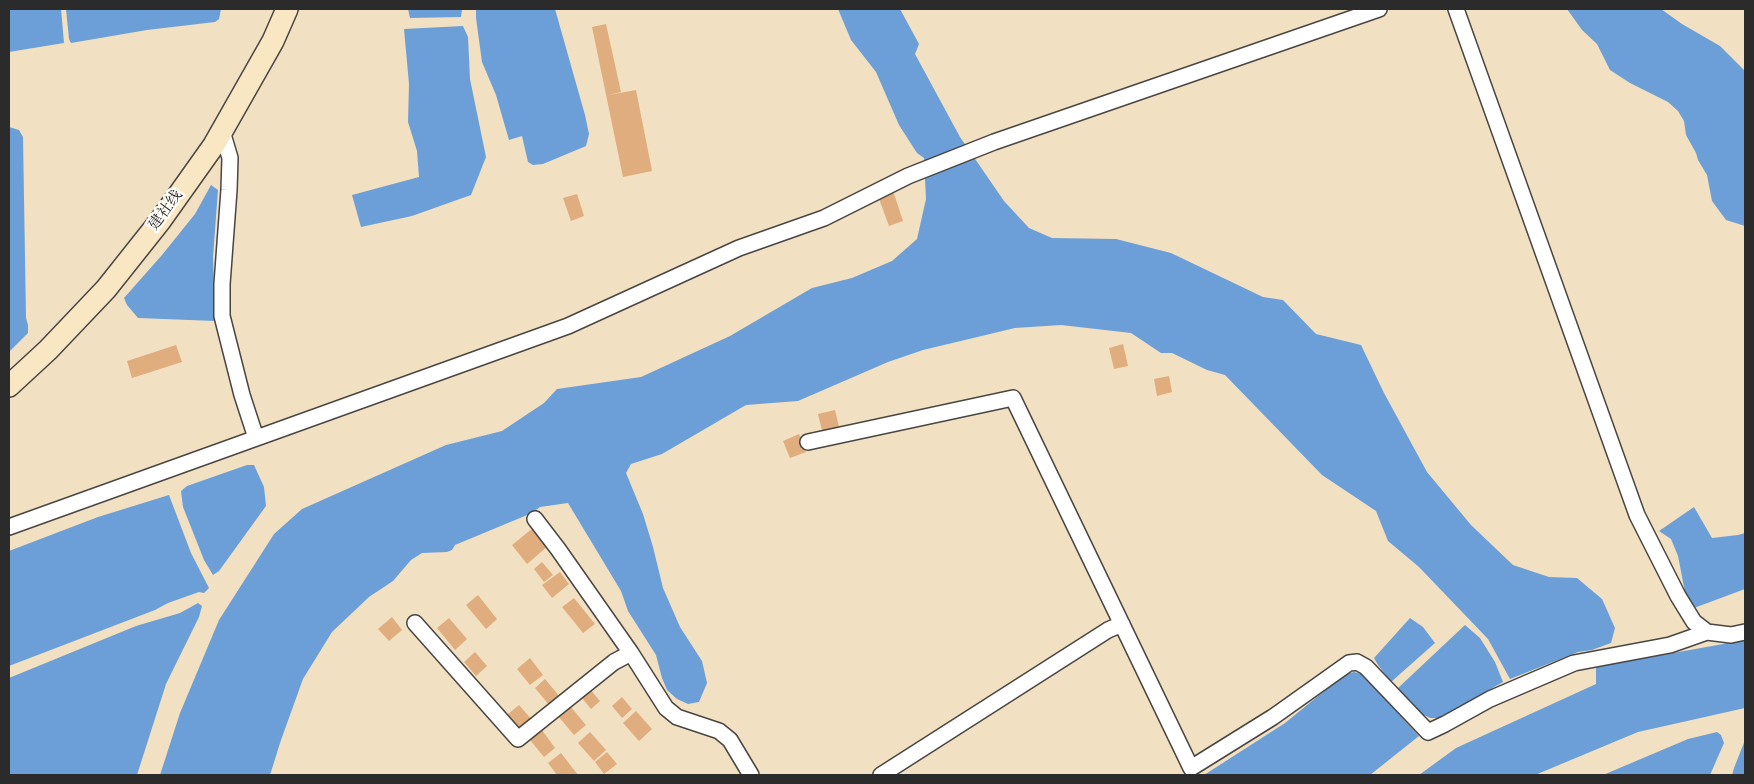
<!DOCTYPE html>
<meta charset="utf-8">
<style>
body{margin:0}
#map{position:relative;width:1754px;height:784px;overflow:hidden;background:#f2e0c2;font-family:"Sorts Mill Goudy",serif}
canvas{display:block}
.frame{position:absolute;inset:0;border:10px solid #2b2b2b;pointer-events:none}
</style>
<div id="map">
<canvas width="1754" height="784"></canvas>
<div class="frame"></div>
</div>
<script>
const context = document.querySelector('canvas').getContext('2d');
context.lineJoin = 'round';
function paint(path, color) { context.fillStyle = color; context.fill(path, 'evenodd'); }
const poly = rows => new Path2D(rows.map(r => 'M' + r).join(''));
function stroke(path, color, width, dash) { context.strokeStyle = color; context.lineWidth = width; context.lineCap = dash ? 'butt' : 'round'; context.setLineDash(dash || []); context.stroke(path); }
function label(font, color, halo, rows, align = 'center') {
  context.font = font + ' "Sorts Mill Goudy","Noto Serif SC",serif'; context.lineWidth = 5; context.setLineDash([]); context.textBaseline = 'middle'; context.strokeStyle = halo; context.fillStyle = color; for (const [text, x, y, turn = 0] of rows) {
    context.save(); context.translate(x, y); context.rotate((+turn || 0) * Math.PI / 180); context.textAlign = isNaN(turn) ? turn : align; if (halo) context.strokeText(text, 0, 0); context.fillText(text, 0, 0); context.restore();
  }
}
const water = poly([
 [9,9,61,9,64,43,9,52],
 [66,9,221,9,219,19,215,22,147,30,71,43,69,39],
 [408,9,462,9,461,17,410,18],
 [476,9,555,9,585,115,589,134,586,146,543,164,533,165,528,162,522,136,509,140,496,95,482,62,476,18],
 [838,9,900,9,919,44,915,54,960,137,1004,201,1029,228,1052,238,1116,239,1171,253,1263,297,1283,300,1316,334,1361,345,1384,393,1427,472,1471,525,1513,565,1549,577,1577,578,1602,599,1615,628,1611,643,1592,650,1578,652,1510,679,1488,639,1419,567,1388,541,1376,511,1322,475,1225,375,1207,370,1172,353,1161,353,1131,333,1061,325,1015,328,923,350,888,362,798,401,746,405,662,454,631,464,626,473,643,514,653,547,663,588,680,627,702,661,707,683,699,702,688,704,677,699,667,690,662,678,656,655,628,611,621,591,568,503,540,507,532,513,455,545,452,550,447,552,422,553,411,560,393,581,369,597,332,632,303,679,281,740,270,775,160,775,180,713,219,620,274,534,302,509,446,445,502,431,544,403,557,389,641,377,730,336,812,288,852,278,892,261,917,239,926,199,924,158,917,153,899,125,876,72,851,40],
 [1567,9,1661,9,1682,24,1720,46,1745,71,1745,226,1726,220,1712,201,1707,175,1698,160,1696,153,1686,135,1684,121,1678,111,1668,102,1630,83,1610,70,1597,44,1582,30],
 [463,26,468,37,470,79,486,157,471,195,412,216,361,227,352,195,419,177,417,151,408,122,409,84,404,29],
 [9,127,19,130,23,137,26,318,28,325,28,333,9,352],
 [211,185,218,190,213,257,215,321,138,318,127,305,124,298,162,255,195,214],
 [247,465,254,465,264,487,266,506,219,571,213,575,204,560,183,507,181,491,187,486],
 [169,495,191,553,209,588,204,593,199,592,168,603,155,610,9,666,9,551,98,517],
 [1694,507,1712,538,1738,535,1745,533,1745,589,1694,608,1691,606,1685,592,1678,556,1671,539,1659,531],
 [198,603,202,606,199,617,166,684,137,775,9,775,9,678,136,626,180,613],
 [1410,618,1423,627,1435,643,1391,682,1378,665,1374,658],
 [1465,625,1480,638,1495,662,1503,682,1439,718,1430,718,1420,713,1397,689],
 [1745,640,1745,708,1638,732,1535,775,1419,775,1456,748,1596,684,1596,667],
 [1354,672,1362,674,1419,736,1370,775,1204,775,1285,723,1344,675],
 [1717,732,1721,735,1724,743,1710,775,1603,775,1688,739],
 [1745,740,1745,775,1732,775,1734,768]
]);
const building = poly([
 [606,24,621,92,609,95,636,90,652,171,623,177,592,27],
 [893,191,903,221,889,226,878,196],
 [577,194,584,216,571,221,563,198],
 [1123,344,1128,366,1114,369,1109,348],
 [176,345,182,362,132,378,127,361],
 [1169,376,1172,392,1157,396,1154,379],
 [835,410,840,431,823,435,818,414],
 [799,434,806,452,790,458,783,441],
 [533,528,548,546,527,564,512,545],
 [542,562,553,575,544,582,534,569],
 [560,572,569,584,552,598,542,585],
 [478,595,497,619,486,629,466,605],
 [574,598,595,624,583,633,562,607],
 [392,617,402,630,389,641,378,629],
 [449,618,467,639,455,650,437,628],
 [475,652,487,666,476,676,464,662],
 [530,658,543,675,530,685,517,669],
 [545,679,560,697,550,706,535,688],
 [590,689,600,701,591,709,581,697],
 [622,697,632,709,622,718,612,706],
 [519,705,533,721,521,731,507,715],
 [570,706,586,725,574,735,558,716],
 [636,711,652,729,639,741,623,723],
 [542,730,555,748,544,757,530,740],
 [590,732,606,750,594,761,578,743],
 [607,752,617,764,604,774,595,762],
 [561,753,578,775,557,775,548,763]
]);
const street = poly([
 [1456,9,1637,515,1678,596,1694,622,1707,632],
 [222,131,230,158,229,190,222,284,222,316,242,395,256,438],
 [808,442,1013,398,1191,768,1273,717,1349,663,1357,662,1366,667,1428,732,1445,724,1490,699,1574,663,1670,645,1707,632,1731,635,1745,632],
 [535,519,558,549,631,653],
 [9,527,568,326,739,248,824,218,908,176,994,142,1379,9],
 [415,623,518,739,614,662,631,653,666,708,677,717,719,731,730,740,751,775],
 [881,775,1108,630,1122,624]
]);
const secondary = poly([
 [9,386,48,350,106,289,160,221,214,145,273,41,287,9]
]);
const streetNames = [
 ["建社线",167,211,-54]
];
paint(water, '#6c9fd7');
paint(building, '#e0ad7e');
stroke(street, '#494642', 18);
stroke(secondary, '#494642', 24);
stroke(street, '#fff', 15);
stroke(secondary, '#f9e7c3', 21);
label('15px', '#2b2b2b', '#fdfcf7', streetNames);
</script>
